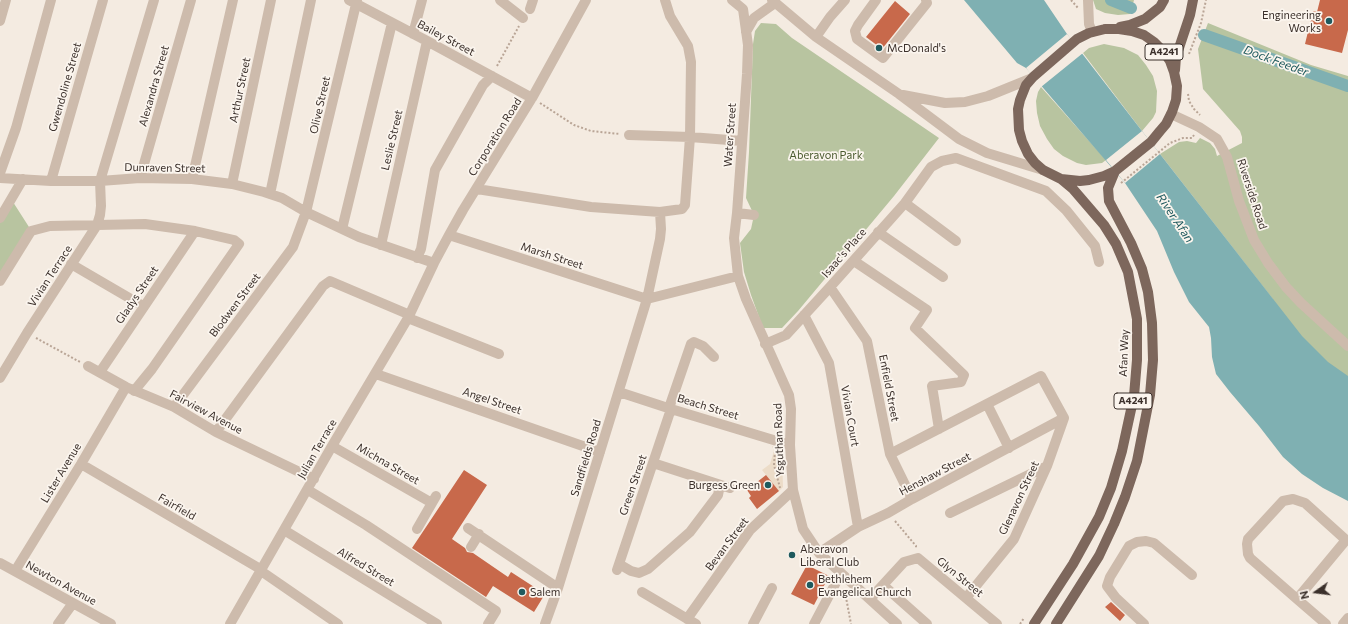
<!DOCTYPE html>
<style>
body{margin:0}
#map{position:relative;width:1348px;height:624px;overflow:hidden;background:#f4ebe1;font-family:Commissioner,sans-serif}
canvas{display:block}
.north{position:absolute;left:1296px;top:572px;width:40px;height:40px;-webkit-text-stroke:3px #fbf5ee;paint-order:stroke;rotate:256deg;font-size:11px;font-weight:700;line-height:16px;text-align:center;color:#3b302b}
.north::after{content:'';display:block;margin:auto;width:14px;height:18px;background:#3b302b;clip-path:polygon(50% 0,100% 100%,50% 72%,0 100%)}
</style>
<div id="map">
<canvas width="1348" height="624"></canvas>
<div class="north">N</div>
</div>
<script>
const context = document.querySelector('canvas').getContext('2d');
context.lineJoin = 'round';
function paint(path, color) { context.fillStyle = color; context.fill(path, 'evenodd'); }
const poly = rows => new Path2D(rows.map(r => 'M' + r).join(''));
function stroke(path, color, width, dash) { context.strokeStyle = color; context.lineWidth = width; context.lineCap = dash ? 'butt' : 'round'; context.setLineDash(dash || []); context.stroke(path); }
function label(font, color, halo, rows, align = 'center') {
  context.font = font + ' Commissioner,sans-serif'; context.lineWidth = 3.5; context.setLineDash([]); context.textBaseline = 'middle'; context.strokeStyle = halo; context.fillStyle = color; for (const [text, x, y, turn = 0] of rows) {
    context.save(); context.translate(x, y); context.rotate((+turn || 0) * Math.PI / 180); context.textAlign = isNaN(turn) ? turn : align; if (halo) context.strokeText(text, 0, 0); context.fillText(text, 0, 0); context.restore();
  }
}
const green = poly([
 [1093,0,1134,0,1130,14,1118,15,1105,13,1096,9],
 [761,23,776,24,792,38,939,138,894,196,798,311,782,328,763,328,751,295,744,272,740,243,751,229,754,215,746,198,749,152,753,44,755,31],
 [1208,23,1311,65,1348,76,1348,426,1272,298,1160,154,1179,142,1187,141,1196,143,1200,138,1210,143,1215,149,1217,156,1242,143,1242,137,1240,131,1203,89,1198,49],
 [1104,44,1124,48,1138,55,1146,65,1153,76,1157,91,1156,112,1153,118,1142,131,1083,53,1089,48],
 [1041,87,1106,160,1102,163,1086,165,1077,163,1063,156,1054,149,1047,139,1040,126,1037,113,1036,101,1038,92],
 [13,202,29,227,23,243,0,276,0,223]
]);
const plaza = poly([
 [772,446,775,447,779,450,782,456,783,487,779,491,762,470,770,464,774,451]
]);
const water = poly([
 [964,0,1044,0,1067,34,1142,131,1302,336,1328,362,1348,376,1348,501,1323,488,1302,474,1283,457,1259,426,1230,392,1216,374,1212,357,1211,338,1209,327,1189,302,1174,272,1157,231,1125,183,1026,68,1017,63]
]);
const pier = poly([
 [1067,34,1083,53,1041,87,1026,68],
 [1142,131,1160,154,1125,183,1106,160]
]);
const canal = poly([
 [1111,0,1131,8],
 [1204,35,1348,86]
]);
const building = poly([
 [1320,0,1348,0,1348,30,1342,53,1305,44,1313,11,1317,12],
 [895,1,910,14,882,49,866,37],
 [464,470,487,485,452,539,465,548,467,552,473,553,508,577,511,572,545,594,534,612,493,586,486,597,412,548],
 [766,475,779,491,757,509,749,498,751,496,747,490],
 [807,565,829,576,814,605,791,594],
 [1111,602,1125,615,1120,621,1105,607]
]);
const path = poly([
 [1071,0,1078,8],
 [1189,54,1201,23,1206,0],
 [497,66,519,26],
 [1188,94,1189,101,1194,109,1200,115],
 [540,103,574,125,591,131,620,134],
 [1121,183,1170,143,1183,138,1192,138,1194,135],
 [36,338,80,362],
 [775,451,774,465,780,488],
 [895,521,916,546,916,549],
 [845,592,851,624],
 [1020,624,1024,618]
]);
const minor = poly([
 [349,0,427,41,532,98],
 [500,0,523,18],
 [732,0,743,9,748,45,747,74,737,213,734,238,738,276,746,299,789,395,791,409,790,445,793,490,803,529,819,553,897,624],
 [772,0,816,37,899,94,959,139,987,153,1043,170],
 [876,0,858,25,855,31,857,39,883,58,927,3,926,0],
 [1088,0,1089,24,1092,32],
 [530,9,533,0],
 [0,21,6,0],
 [746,32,754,18,775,3],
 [413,34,422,0],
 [816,37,830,17,845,0],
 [903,95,945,103,965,102,988,96,1030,79],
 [1171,114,1199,127,1217,139,1227,157,1239,201,1254,240,1268,263,1286,287,1301,303,1348,346],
 [629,135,690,137,742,141],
 [0,173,16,128,51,0],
 [0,178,51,181,100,181,140,178,192,179,232,184,264,192,282,198,306,212,359,237,434,263],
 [140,178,191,0],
 [192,179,233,0],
 [51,181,103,0],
 [232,184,271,0],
 [477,189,591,207,660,212,682,209,685,205,690,137,691,62,688,46,670,16,665,0],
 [270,194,311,0],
 [905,203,956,241],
 [737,213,754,215],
 [0,218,23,179],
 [342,229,392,23],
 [878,232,943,277],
 [449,235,647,299],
 [381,245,427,41],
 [417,258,421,249,435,170,483,85,492,76],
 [854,261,927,310,915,328,964,375,961,382,932,386,939,429],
 [71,264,143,306],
 [0,281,31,231,50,226,145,224,195,231,234,240,239,244,152,369,134,391],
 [830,287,867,341,890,454,912,499],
 [647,299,738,276],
 [804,315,829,363,858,527],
 [408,318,499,354],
 [765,344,786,335,830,287,905,203,931,167,942,161,956,158,1046,191,1066,210,1095,246,1099,262],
 [88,366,126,387,174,407,216,432,314,479],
 [100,372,195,231],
 [376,374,600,452],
 [0,378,27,333,97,225,100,215,101,206,100,181,154,0],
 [619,392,671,409,790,445],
 [987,404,1009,448],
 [174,407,293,247,306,212,357,0],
 [669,408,691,344,694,342,703,346,714,357],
 [216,432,323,286,330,281,410,315],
 [332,446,432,503],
 [890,454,1041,376,1064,418],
 [653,463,730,488],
 [81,464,262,570],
 [308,490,366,525,496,611,488,624],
 [950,513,1047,466],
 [468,528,558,588],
 [417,529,436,496],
 [284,530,437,624],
 [471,547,479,534],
 [819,553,858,527,888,513,912,499,1064,418],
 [0,563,111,624],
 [619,564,631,571,639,573,648,569,690,532,718,495,720,485],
 [617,570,671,409],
 [15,571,81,464,126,387],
 [261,571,338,624],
 [883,585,927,624],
 [642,592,696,624],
 [966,598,1014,539,1047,466,1064,418],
 [870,599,904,562,918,558,997,624],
 [1297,599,1346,540,1305,503,1293,499,1283,501,1248,539,1247,544,1248,554,1250,558,1297,599,1326,624],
 [687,619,750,530,793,490],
 [58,624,73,603],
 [230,624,332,446,408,318,434,263,449,235,463,210,532,98,586,0],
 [545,624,558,588,647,299,660,239,661,229,660,212],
 [753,624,772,588],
 [814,624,841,573],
 [1144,624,1116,598,1107,586,1110,577,1129,546,1137,542,1146,541,1154,543,1192,575],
 [1343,624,1348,618]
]);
const major = poly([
 [1120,27,1130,25,1145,19,1160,7,1164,0],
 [1105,29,1119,29,1132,31,1144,35,1154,42,1163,51,1170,61,1174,72,1177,86,1176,100,1172,112,1166,124,1160,131,1151,142,1115,171,1104,176,1089,180,1080,181,1061,179,1043,170,1035,163,1028,154,1022,141,1019,130,1018,109,1020,100,1026,85,1033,77,1077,39,1089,33,1105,29],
 [1175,70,1176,57,1190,15,1193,0],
 [1034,624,1073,564,1099,517,1111,488,1122,451,1134,396,1137,360,1137,319,1128,272,1116,244,1104,225,1073,189,1061,179],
 [1056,624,1099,556,1114,524,1125,497,1137,461,1150,395,1153,360,1152,323,1148,292,1142,269,1131,243,1109,201,1108,188,1115,171]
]);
const markers = [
 [1329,21,4,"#1f5a5e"],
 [879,48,4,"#1f5a5e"],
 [768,485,4,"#1f5a5e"],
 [792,555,4,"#1f5a5e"],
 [810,585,4,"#1f5a5e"],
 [522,592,4,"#1f5a5e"]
];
const shields = [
 [1164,52,38],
 [1133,401,38]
];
const shieldNames = [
 ["A4241",1164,52],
 ["A4241",1133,401]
];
const poiNames = [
 ["Engineering",1321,15,"right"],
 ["Works",1321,28,"right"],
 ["McDonald's",887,48],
 ["Burgess Green",760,485,"right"],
 ["Aberavon",800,549],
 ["Liberal Club",800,562],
 ["Bethlehem",818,579],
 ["Evangelical Church",818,592],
 ["Salem",530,592]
];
const streetNames = [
 ["Bailey Street",446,38,28],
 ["Alexandra Street",154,86,-74],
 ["Gwendoline Street",65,87,-74],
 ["Arthur Street",240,90,-78],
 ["Olive Street",320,105,-77],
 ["Water Street",730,135,-86],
 ["Corporation Road",495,137,-58],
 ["Leslie Street",392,140,-77],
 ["Dunraven Street",165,168,1],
 ["Riverside Road",1252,194,72],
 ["Isaac's Place",844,253,-49],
 ["Marsh Street",552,256,18],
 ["Vivian Terrace",50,276,-57],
 ["Gladys Street",137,295,-56],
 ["Blodwen Street",235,305,-53],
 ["Afan Way",1124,353,-88],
 ["Enfield Street",889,388,79],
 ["Angel Street",492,401,19],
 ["Beach Street",708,407,17],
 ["Fairview Avenue",206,412,28],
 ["Vivian Court",850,416,80],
 ["Ysguthan Road",779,440,-92],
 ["Julian Terrace",317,449,-60],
 ["Sandfields Road",586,458,-73],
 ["Michna Street",388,464,30],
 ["Lister Avenue",61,473,-59],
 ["Henshaw Street",935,474,-28],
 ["Green Street",633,485,-71],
 ["Glenavon Street",1019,498,-65],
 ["Fairfield",177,507,30],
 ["Bevan Street",727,544,-53],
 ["Alfred Street",366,567,31],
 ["Glyn Street",960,577,39],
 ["Newton Avenue",61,583,29]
];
const parkNames = [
 ["Aberavon Park",826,155]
];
const waterNames = [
 ["Dock Feeder",1276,61,20],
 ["River Afan",1175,218,56]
];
paint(green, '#b8c4a0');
paint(plaza, '#ecdcc8');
paint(water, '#7fb0b2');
paint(pier, '#f4ebe1');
stroke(canal, '#7fb0b2', 12);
paint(building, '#c8694b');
stroke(path, '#b9a596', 2, [2, 2]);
stroke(minor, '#cdbbac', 10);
stroke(major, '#7d675c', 10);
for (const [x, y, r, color] of markers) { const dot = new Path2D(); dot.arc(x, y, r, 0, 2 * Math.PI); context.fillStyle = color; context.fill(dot); stroke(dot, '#fbf5ee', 1.5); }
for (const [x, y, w] of shields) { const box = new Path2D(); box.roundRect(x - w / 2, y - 8, w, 16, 3); context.fillStyle = '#fbf5ee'; context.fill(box); stroke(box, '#3b302b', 1); }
label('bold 10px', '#3b302b', null, shieldNames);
label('11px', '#3b302b', '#fbf5ee', poiNames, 'left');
label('11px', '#3b302b', '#fbf5ee', streetNames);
label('11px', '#4a5a2e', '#fbf5ee', parkNames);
label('italic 12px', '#1f5a5e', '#fbf5ee', waterNames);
</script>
